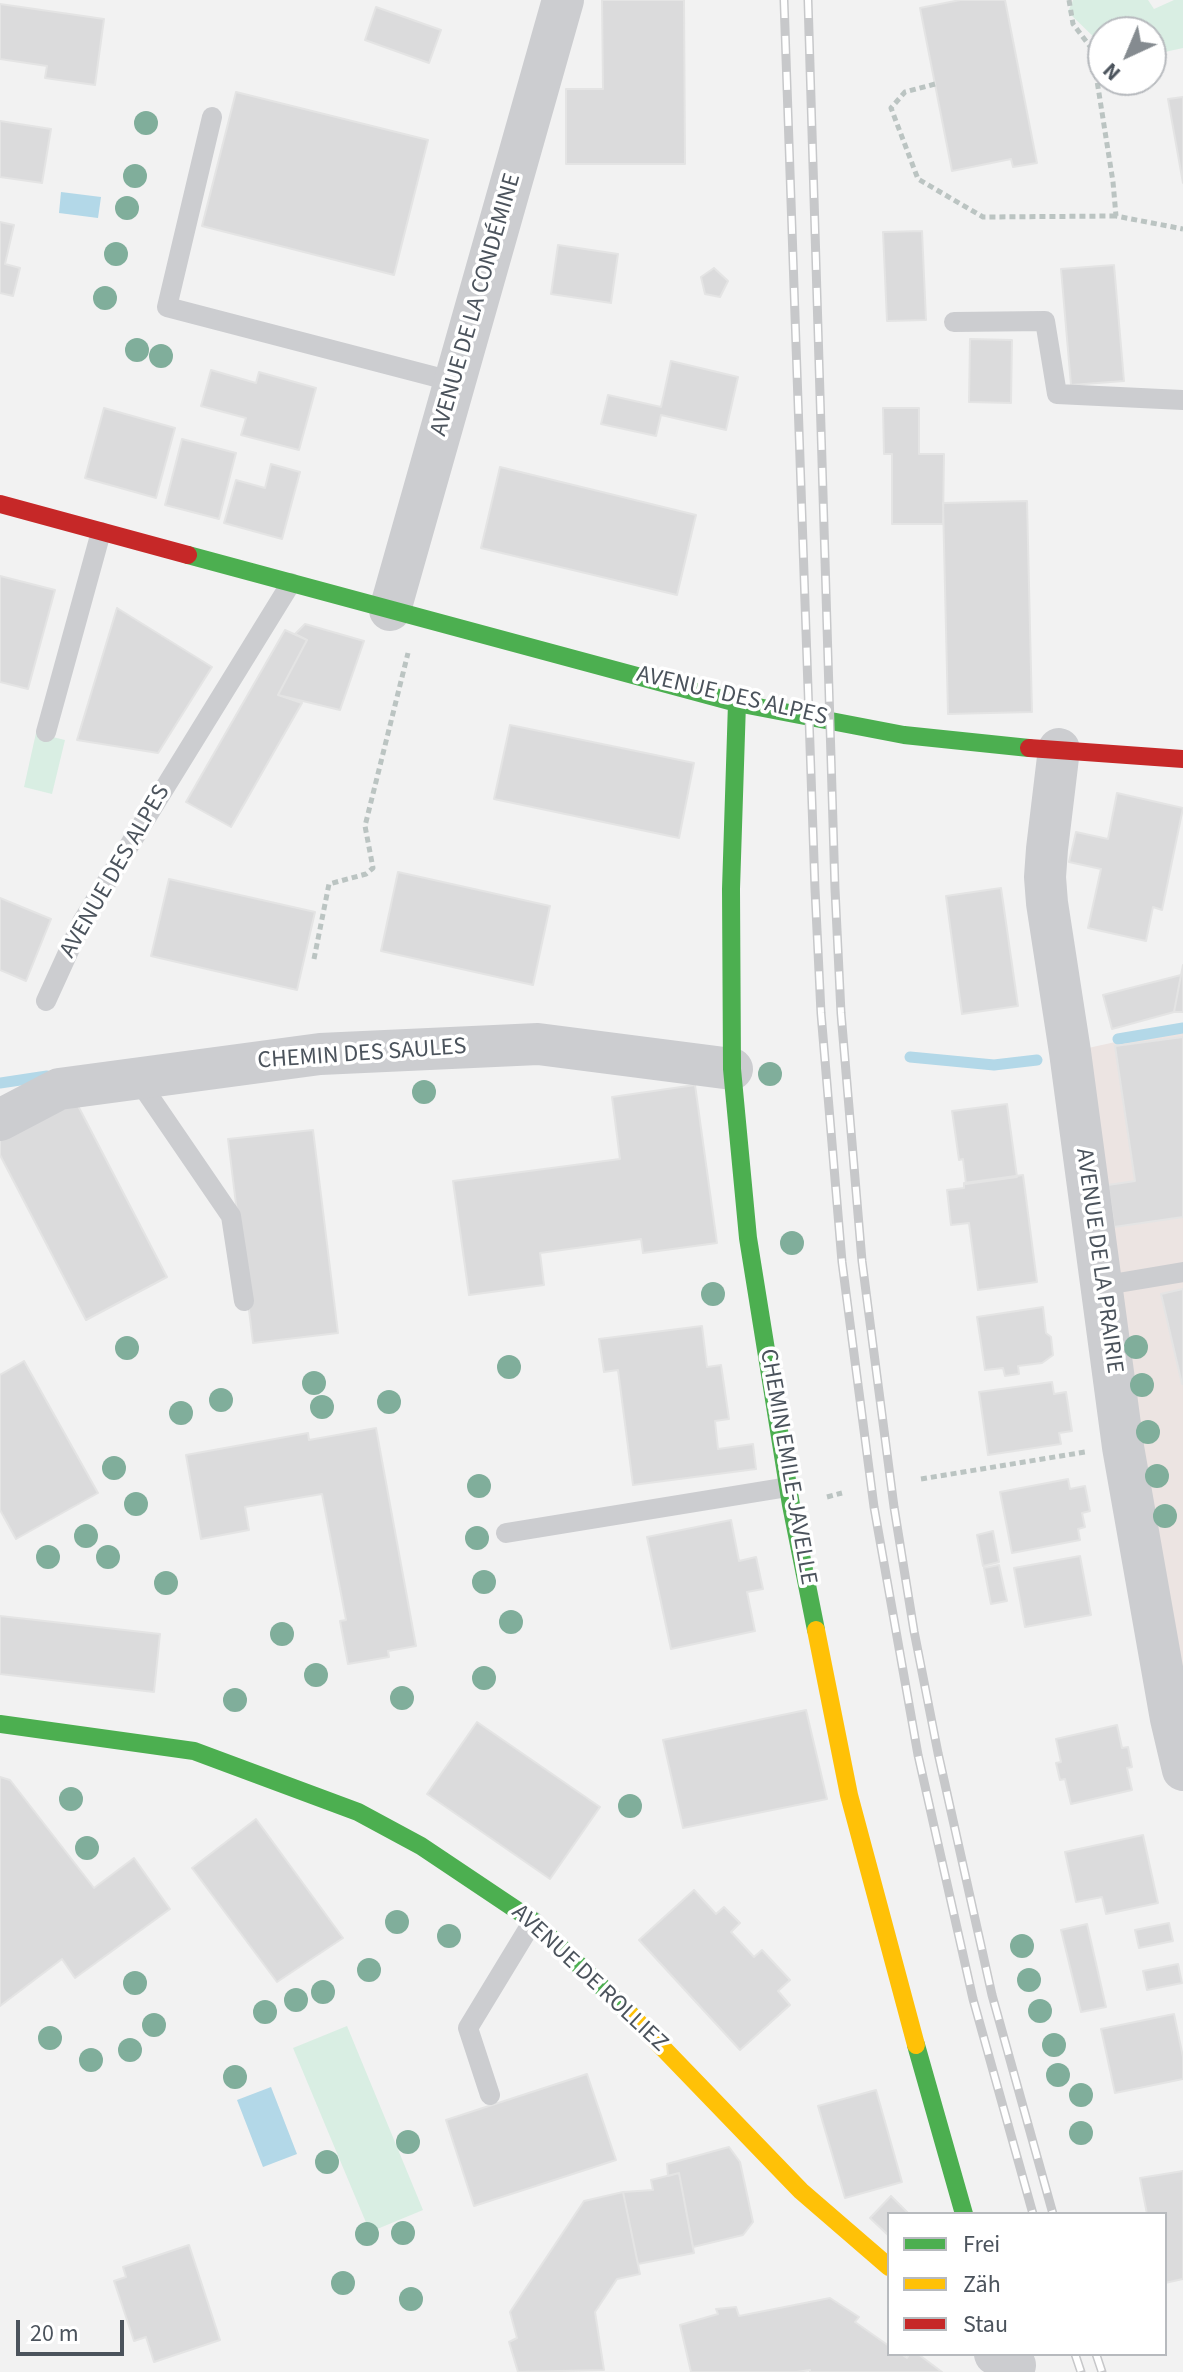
<!DOCTYPE html>
<meta charset="utf-8">
<style>
body{margin:0}
#map{position:relative;width:1183px;height:2372px;overflow:hidden;background:#f2f2f2;font-family:"Source Sans 3",sans-serif}
canvas{display:block}
.legend{position:absolute;left:887px;top:2212px;width:280px;height:144px;box-sizing:border-box;background:#fff;border:2px solid #b7babe;margin:0;padding:10px 14px;list-style:none;font-size:24px;color:#4b535c}
.legend li{display:flex;align-items:center;gap:16px;height:40px}
.legend b{width:40px;border:2px solid #b7babe}
.north{position:absolute;left:1087px;top:16px;width:80px;height:80px;box-sizing:border-box;background:#fff;border:2px solid #b7babe;border-radius:50%;rotate:224deg;font-size:22px;font-weight:700;line-height:32px;text-align:center;color:#4b535c}
.north::after{content:'';display:block;margin:auto;width:28px;height:36px;background:#858b90;clip-path:polygon(50% 0,100% 100%,50% 72%,0 100%)}
.scale{position:absolute;left:16px;top:2320px;width:108px;height:36px;box-sizing:border-box;border:4px solid #4b535c;border-top:0;padding-left:10px;font-size:24px;line-height:28px;white-space:nowrap;color:#4b535c;-webkit-text-stroke:6px #fff;paint-order:stroke}
</style>
<div id="map">
<canvas width="1183" height="2372"></canvas>
<ul class="legend">
<li><b style="height:10px;background:#4caf50"></b>Frei</li>
<li><b style="height:10px;background:#ffc107"></b>Zäh</li>
<li><b style="height:10px;background:#c62828"></b>Stau</li>
</ul>
<div class="north">N</div>
<div class="scale">20 m</div>
</div>
<script>
const context = document.querySelector('canvas').getContext('2d');
context.lineJoin = 'round';
function paint(path, color) { context.fillStyle = color; context.fill(path, 'evenodd'); }
const poly = rows => new Path2D(rows.map(r => 'M' + r).join(''));
function stroke(path, color, width, dash) { context.strokeStyle = color; context.lineWidth = width; context.lineCap = dash ? 'butt' : 'round'; context.setLineDash(dash || []); context.stroke(path); }
function label(font, color, halo, rows, align = 'center') {
  context.font = font + ' "Source Sans 3",sans-serif'; context.lineWidth = 7; context.setLineDash([]); context.textBaseline = 'middle'; context.strokeStyle = halo; context.fillStyle = color; for (const [text, x, y, turn = 0] of rows) {
    context.save(); context.translate(x, y); context.rotate((+turn || 0) * Math.PI / 180); context.textAlign = isNaN(turn) ? turn : align; if (halo) context.strokeText(text, 0, 0); context.fillText(text, 0, 0); context.restore();
  }
}
const medical = poly([
 [1183,1033,1183,1770,1070,1052,1120,1041]
]);
const green = poly([
 [1073,0,1148,0,1154,9,1174,0,1183,0,1183,48,1151,55,1151,32,1103,32,1103,46,1068,12],
 [36,733,65,740,52,794,24,787],
 [347,2026,423,2210,370,2232,293,2048]
]);
const water = poly([
 [61,192,101,197,98,218,59,213],
 [271,2087,297,2154,263,2167,237,2100]
]);
const stream = poly([
 [1118,1039,1183,1028],
 [910,1057,994,1065,1037,1060],
 [0,1083,47,1076]
]);
const building = poly([
 [602,0,684,0,685,164,566,164,566,89,603,89,602,0],
 [960,0,1005,0,1037,163,1013,167,1011,159,952,171,920,8,960,0],
 [0,4,104,19,95,85,45,78,47,66,0,59,0,4],
 [376,7,441,30,429,63,365,40,376,7],
 [236,92,428,140,394,275,202,226,236,92],
 [1183,97,1183,183,1168,99,1183,97],
 [0,121,51,129,42,183,0,177,0,121],
 [0,222,14,225,5,264,20,268,13,296,0,293,0,222],
 [922,231,926,320,887,321,883,232,922,231],
 [558,245,618,254,611,303,551,294,558,245],
 [1114,265,1124,381,1071,385,1061,269,1114,265],
 [714,268,728,281,720,297,705,294,701,277,714,268],
 [970,339,1012,340,1011,403,969,402,970,339],
 [671,361,738,377,726,430,661,415,656,436,601,424,608,395,661,407,671,361],
 [211,370,256,383,259,372,316,388,299,450,241,435,246,418,201,406,211,370],
 [104,408,175,428,156,498,85,478,104,408],
 [883,408,919,408,919,454,944,454,943,524,892,524,892,454,884,454,883,408],
 [182,439,236,453,219,519,165,505,182,439],
 [271,464,300,472,282,539,224,523,236,480,265,488,271,464],
 [500,467,696,515,677,595,481,548,500,467],
 [1027,501,1032,712,948,714,943,503,1027,501],
 [0,576,55,590,28,689,0,682,0,576],
 [117,608,212,667,158,753,77,740,117,608],
 [305,624,364,641,340,710,278,695,307,640,295,634,305,624],
 [285,630,307,640,278,695,302,703,231,827,186,802,285,630],
 [510,725,694,763,679,838,494,799,510,725],
 [1117,793,1183,808,1162,910,1153,907,1146,941,1088,928,1101,869,1069,862,1076,832,1108,839,1117,793],
 [398,872,550,906,533,985,381,951,398,872],
 [169,879,315,912,297,990,151,956,169,879],
 [1001,888,1018,1006,962,1014,946,896,1001,888],
 [0,898,51,919,26,981,0,970,0,898],
 [1183,965,1183,1012,1174,1012,1181,975,1183,965],
 [1181,975,1174,1012,1112,1029,1103,995,1181,975],
 [1183,1037,1183,1217,1114,1227,1108,1185,1135,1181,1115,1046,1183,1037],
 [695,1085,717,1243,643,1253,641,1239,540,1253,544,1285,469,1295,453,1181,620,1159,612,1097,695,1085],
 [74,1098,167,1277,86,1320,0,1155,0,1136,74,1098],
 [1007,1104,1017,1177,966,1184,963,1159,959,1160,952,1111,1007,1104],
 [313,1130,338,1333,253,1343,228,1139,313,1130],
 [1023,1175,1037,1282,978,1290,969,1223,951,1225,947,1190,964,1188,964,1183,1023,1175],
 [1183,1289,1183,1384,1182,1384,1161,1294,1183,1289],
 [1043,1307,1046,1333,1051,1337,1053,1355,1042,1363,1018,1366,1019,1374,1005,1376,1003,1368,985,1370,977,1317,1043,1307],
 [702,1326,707,1367,721,1365,729,1419,715,1421,718,1449,753,1444,756,1469,633,1485,618,1370,604,1372,599,1339,702,1326],
 [24,1361,98,1493,16,1539,0,1510,0,1375,24,1361],
 [1052,1382,1054,1394,1066,1392,1072,1431,1059,1433,1061,1444,988,1455,979,1392,1052,1382],
 [376,1428,416,1646,388,1651,389,1657,348,1664,340,1621,346,1620,322,1494,245,1507,249,1530,201,1539,186,1455,308,1433,309,1440,376,1428],
 [1068,1479,1070,1489,1085,1486,1090,1511,1082,1513,1085,1527,1078,1529,1080,1540,1012,1553,1000,1492,1068,1479],
 [731,1520,739,1561,756,1557,763,1589,747,1592,755,1631,671,1649,647,1537,731,1520],
 [993,1531,999,1562,983,1566,977,1535,993,1531],
 [1080,1556,1091,1615,1025,1627,1014,1568,1080,1556],
 [999,1565,1007,1601,991,1604,984,1568,999,1565],
 [0,1616,160,1634,154,1692,0,1674,0,1616],
 [806,1710,827,1799,683,1828,663,1740,806,1710],
 [477,1722,600,1807,550,1879,427,1794,477,1722],
 [1117,1725,1122,1748,1128,1747,1132,1767,1127,1768,1132,1790,1071,1804,1065,1779,1060,1780,1056,1763,1061,1762,1056,1739,1117,1725],
 [0,1777,10,1780,94,1888,134,1858,170,1909,75,1978,62,1959,0,2006,0,1777],
 [256,1819,343,1938,277,1982,192,1868,256,1819],
 [1143,1835,1158,1903,1106,1914,1102,1897,1076,1902,1065,1852,1143,1835],
 [694,1890,716,1914,724,1907,740,1923,731,1932,754,1957,762,1950,790,1980,778,1991,790,2005,740,2050,639,1940,694,1890],
 [1169,1923,1173,1941,1139,1948,1135,1930,1169,1923],
 [1087,1924,1106,2007,1081,2012,1061,1930,1087,1924],
 [1178,1964,1182,1983,1147,1990,1143,1971,1178,1964],
 [1174,2014,1183,2057,1183,2079,1115,2093,1101,2029,1174,2014],
 [587,2074,616,2160,474,2206,446,2120,587,2074],
 [876,2090,902,2182,845,2198,818,2106,876,2090],
 [729,2147,740,2162,753,2222,743,2235,693,2247,679,2173,668,2176,667,2164,729,2147],
 [1183,2171,1183,2279,1165,2283,1165,2214,1147,2214,1140,2178,1183,2171],
 [679,2173,694,2253,638,2264,623,2192,653,2190,651,2180,679,2173],
 [623,2192,640,2274,617,2279,595,2312,604,2370,518,2372,509,2342,517,2338,510,2312,584,2201,623,2192],
 [891,2196,909,2214,889,2214,889,2236,870,2218,891,2196],
 [189,2245,220,2340,154,2362,146,2337,134,2341,114,2281,126,2277,123,2267,189,2245],
 [830,2298,859,2317,855,2322,889,2346,889,2354,901,2354,907,2358,909,2354,918,2354,942,2372,810,2372,810,2370,797,2372,691,2372,680,2325,718,2314,716,2309,736,2307,739,2316,830,2298]
]);
const path = poly([
 [1069,0,1073,24,1092,49,1113,182,1116,216,1183,229],
 [935,84,905,92,891,108,918,179,983,217,1116,216],
 [314,959,329,884,366,874,373,868,365,826,408,653],
 [921,1479,1085,1452],
 [827,1497,842,1493]
]);
const lane = poly([
 [212,117,167,307,455,382],
 [954,322,1045,321,1057,394,1183,400],
 [46,732,101,532],
 [46,1001,82,922,291,583],
 [136,1077,231,1216,244,1301],
 [1100,1286,1183,1272],
 [506,1533,788,1487],
 [490,2095,468,2028,533,1921]
]);
const street = poly([
 [390,610,563,0],
 [1059,749,1047,849,1045,877,1047,903,1070,1052,1123,1447,1171,1719,1183,1770],
 [0,1120,59,1089,320,1054,538,1044,732,1069],
 [995,2354,1015,2365]
]);
const fast = poly([
 [188,555,737,703,904,735,1029,748],
 [737,703,731,889,732,1069,748,1238,791,1505,816,1630],
 [0,1724,194,1751,358,1812,421,1846,533,1921,632,2016],
 [916,2045,964,2214]
]);
const slow = poly([
 [816,1630,849,1795,916,2045],
 [632,2016,801,2191,889,2267]
]);
const jam = poly([
 [0,504,188,555],
 [1029,748,1183,759]
]);
const rail = poly([
 [784,0,815,889,821,1013,842,1262,874,1507,918,1755,973,1999,1033,2214],
 [808,0,835,889,841,1013,862,1261,894,1507,914,1631,938,1753,992,1995,1053,2214],
 [1075,2354,1081,2372],
 [1096,2354,1102,2372]
]);
const trees = [
 [146,123],
 [135,176],
 [127,208],
 [116,254],
 [105,298],
 [137,350],
 [161,356],
 [770,1074],
 [424,1092],
 [792,1243],
 [713,1294],
 [1136,1347],
 [127,1348],
 [509,1367],
 [314,1383],
 [1142,1385],
 [221,1400],
 [389,1402],
 [322,1407],
 [181,1413],
 [1148,1432],
 [114,1468],
 [1157,1476],
 [479,1486],
 [136,1504],
 [1165,1516],
 [86,1536],
 [477,1538],
 [48,1557],
 [108,1557],
 [484,1582],
 [166,1583],
 [511,1622],
 [282,1634],
 [316,1675],
 [484,1678],
 [402,1698],
 [235,1700],
 [71,1799],
 [630,1806],
 [87,1848],
 [397,1922],
 [449,1936],
 [1022,1946],
 [369,1970],
 [1029,1980],
 [135,1983],
 [323,1992],
 [296,2000],
 [1040,2011],
 [265,2012],
 [154,2025],
 [50,2038],
 [1054,2045],
 [130,2050],
 [91,2060],
 [1058,2075],
 [235,2077],
 [1081,2095],
 [1081,2133],
 [408,2142],
 [327,2162],
 [403,2233],
 [367,2234],
 [343,2283],
 [411,2299]
];
const streetNames = [
 ["AVENUE DE LA CONDÉMINE",477,305,-74],
 ["AVENUE DES ALPES",732,697,13],
 ["AVENUE DES ALPES",116,872,-60],
 ["CHEMIN DES SAULES",362,1055,-4],
 ["AVENUE DE LA PRAIRIE",1098,1261,82],
 ["CHEMIN EMILE-JAVELLE",787,1467,80],
 ["AVENUE DE ROLLIEZ",589,1979,43]
];
paint(medical, '#ece4e2');
paint(green, '#d9eee3');
paint(water, '#b3d8e8');
stroke(stream, '#b3d8e8', 11);
paint(building, '#dbdbdc');
stroke(building, '#e4e4e4', 2);
stroke(path, '#bbc4c2', 5, [6, 4]);
stroke(lane, '#cccdd0', 20);
stroke(street, '#cccdd0', 42);
stroke(fast, '#4caf50', 18);
stroke(slow, '#ffc107', 18);
stroke(jam, '#c62828', 18);
stroke(rail, '#c7c8ca', 9);
stroke(rail, '#fff', 6, [18]);
context.fillStyle = '#80ae9b';
for (const [x, y] of trees) { context.beginPath(); context.arc(x, y, 12, 0, 2 * Math.PI); context.fill(); }
label('24px', '#4b535c', '#fff', streetNames);
</script>
